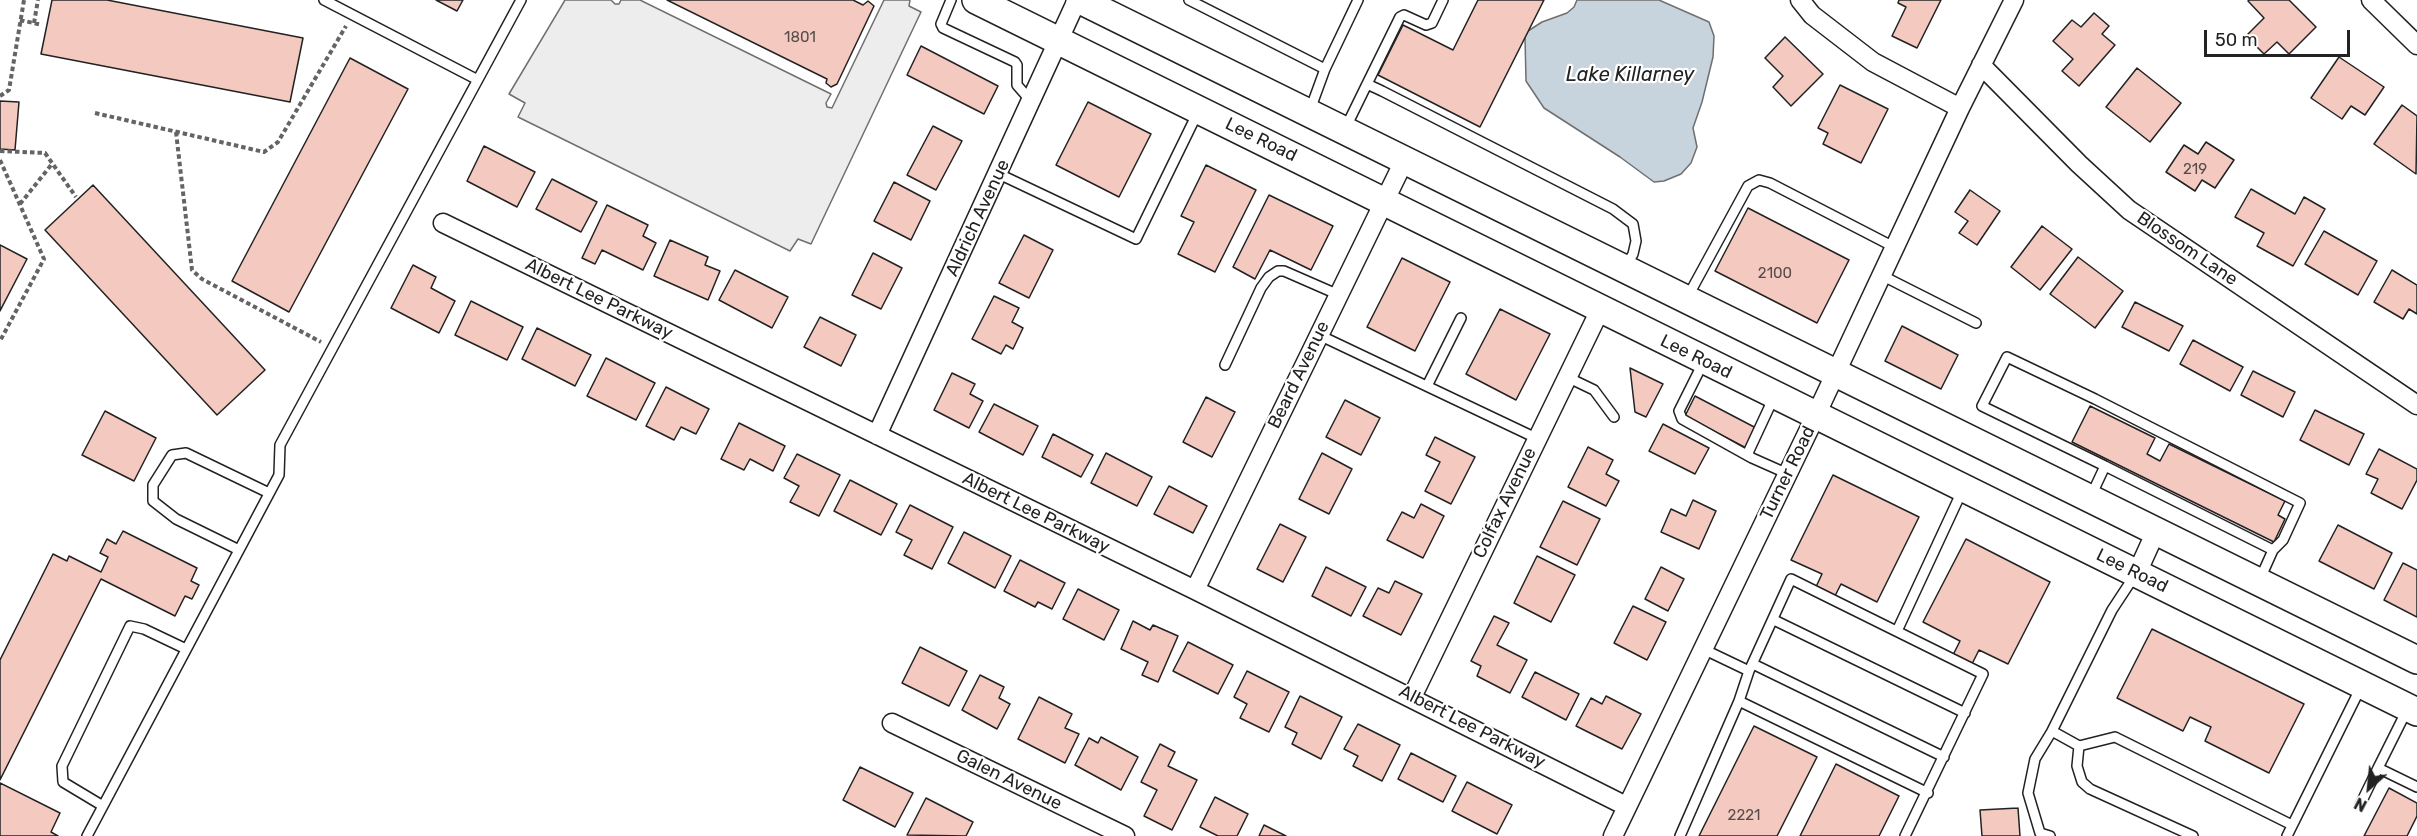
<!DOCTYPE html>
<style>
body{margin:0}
#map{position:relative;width:2417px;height:836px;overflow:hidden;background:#fff;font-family:Rubik,sans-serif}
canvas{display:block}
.north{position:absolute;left:2339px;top:758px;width:60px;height:60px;-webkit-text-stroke:4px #fff;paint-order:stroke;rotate:207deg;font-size:16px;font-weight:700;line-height:24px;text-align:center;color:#222}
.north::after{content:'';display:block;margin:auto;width:21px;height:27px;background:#222;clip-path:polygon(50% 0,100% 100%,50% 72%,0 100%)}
.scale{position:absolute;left:2204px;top:30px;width:146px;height:27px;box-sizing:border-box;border:3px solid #222;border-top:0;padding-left:8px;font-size:18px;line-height:21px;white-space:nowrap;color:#222;-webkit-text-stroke:4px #fff;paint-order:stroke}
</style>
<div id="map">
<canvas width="2417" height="836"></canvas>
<div class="north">N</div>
<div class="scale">50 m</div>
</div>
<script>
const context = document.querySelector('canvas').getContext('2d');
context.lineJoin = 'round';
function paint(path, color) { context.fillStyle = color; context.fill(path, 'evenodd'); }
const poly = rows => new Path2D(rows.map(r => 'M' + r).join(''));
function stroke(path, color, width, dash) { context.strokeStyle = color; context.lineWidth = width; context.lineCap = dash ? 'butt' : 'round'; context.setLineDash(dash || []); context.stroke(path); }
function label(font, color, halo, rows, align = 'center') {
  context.font = font + ' Rubik,sans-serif'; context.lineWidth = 4.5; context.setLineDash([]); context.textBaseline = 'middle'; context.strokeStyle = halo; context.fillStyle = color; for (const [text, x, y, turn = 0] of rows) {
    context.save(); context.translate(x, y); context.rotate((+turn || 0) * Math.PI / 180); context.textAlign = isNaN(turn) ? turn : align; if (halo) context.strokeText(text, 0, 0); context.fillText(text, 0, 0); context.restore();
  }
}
const parking = poly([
 [565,0,611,0,615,4,619,4,621,0,640,0,831,94,826,103,827,107,832,108,884,0,910,0,909,6,921,12,811,244,798,239,790,251,518,117,525,103,509,94,565,0]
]);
const water = poly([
 [1577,0,1659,0,1709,22,1714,36,1713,57,1702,102,1693,128,1697,147,1691,163,1681,174,1664,181,1654,182,1620,157,1544,108,1526,81,1525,37,1528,31,1542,22,1567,13,1574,7,1577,0]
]);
const building = poly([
 [52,0,107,0,303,38,290,102,41,54,52,0],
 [436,0,463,0,457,11,436,0],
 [667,0,853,0,863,5,868,1,874,6,837,84,831,87,826,83,827,79,667,0],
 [1478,0,1544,0,1480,127,1378,75,1403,25,1453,50,1478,0],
 [1899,0,1941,0,1917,48,1892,36,1906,7,1898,3,1899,0],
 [2249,0,2289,0,2316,27,2289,54,2277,42,2264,54,2246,36,2264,18,2248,1,2249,0],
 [2094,13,2109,26,2102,34,2115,45,2079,86,2062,71,2073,59,2053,41,2072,20,2081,27,2094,13],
 [1785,37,1823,74,1791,106,1773,87,1783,76,1765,58,1785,37],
 [921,46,998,86,984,114,907,75,921,46],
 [2339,57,2384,87,2365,115,2351,106,2342,119,2311,98,2339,57],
 [350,58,408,89,289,312,232,281,350,58],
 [2137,68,2181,103,2150,142,2106,107,2137,68],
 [1840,85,1888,109,1861,163,1823,144,1828,133,1818,128,1840,85],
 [0,101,19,102,15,150,0,149,0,101],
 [1088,102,1151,134,1119,197,1056,165,1088,102],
 [2402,105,2417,116,2416,174,2374,144,2402,105],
 [933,126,962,141,936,190,907,175,933,126],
 [2206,142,2234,160,2215,188,2202,180,2195,191,2166,172,2184,145,2198,154,2206,142],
 [484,146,535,172,517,207,467,181,484,146],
 [1206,165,1256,190,1215,272,1178,254,1194,222,1181,216,1206,165],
 [552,179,597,202,581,232,536,209,552,179],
 [894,182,930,201,911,240,874,221,894,182],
 [93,185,265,370,217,415,45,230,93,185],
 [2251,189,2295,214,2304,197,2325,209,2293,266,2257,246,2264,233,2235,217,2251,189],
 [1970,190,2000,211,1977,245,1959,233,1968,221,1955,212,1970,190],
 [1269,195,1333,226,1311,270,1270,250,1255,279,1233,267,1269,195],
 [607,205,648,225,643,236,656,243,643,270,602,250,595,264,582,258,607,205],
 [1748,208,1849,260,1817,323,1715,271,1748,208],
 [2042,226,2072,249,2040,290,2011,267,2042,226],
 [2324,231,2377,261,2358,295,2305,264,2324,231],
 [1024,235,1053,250,1029,298,999,283,1024,235],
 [670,240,708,257,705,265,720,271,708,300,654,276,670,240],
 [0,245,27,259,0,311,0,245],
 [873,253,902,268,881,309,852,295,873,253],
 [2078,257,2123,291,2095,328,2050,294,2078,257],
 [1402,258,1450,282,1415,351,1367,327,1402,258],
 [413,265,436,277,431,288,455,301,439,333,391,308,413,265],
 [735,270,788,297,772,328,719,300,735,270],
 [2392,270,2417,285,2417,314,2409,309,2403,319,2374,302,2392,270],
 [994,296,1019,308,1012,322,1023,328,1013,349,1006,345,1001,354,972,339,994,296],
 [471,301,523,327,507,360,455,335,471,301],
 [2135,302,2183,326,2169,351,2122,327,2135,302],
 [1500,309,1550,334,1516,400,1466,374,1500,309],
 [820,317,856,335,841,366,804,347,820,317],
 [1902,326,1958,355,1941,389,1885,361,1902,326],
 [537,328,591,355,575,386,522,359,537,328],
 [2193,340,2243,367,2230,391,2180,364,2193,340],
 [606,358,655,383,636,420,587,396,606,358],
 [1630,368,1663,384,1646,417,1635,412,1630,368],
 [2253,371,2295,392,2283,417,2241,395,2253,371],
 [952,373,975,384,970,394,983,401,969,428,934,410,952,373],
 [666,387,709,409,696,434,681,427,674,440,646,426,666,387],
 [1695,396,1758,429,1748,449,1685,416,1695,396],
 [1206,397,1235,412,1212,457,1183,442,1206,397],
 [1345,400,1380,418,1361,455,1326,437,1345,400],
 [994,404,1038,426,1023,455,979,432,994,404],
 [2090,406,2155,438,2147,454,2160,461,2169,444,2285,501,2278,515,2285,519,2274,542,2072,442,2090,406],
 [2315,410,2364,434,2349,465,2300,440,2315,410],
 [105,411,156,438,134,481,82,455,105,411],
 [739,423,785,446,773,471,750,459,744,470,721,459,739,423],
 [1663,424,1709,448,1695,474,1649,451,1663,424],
 [1053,434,1093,455,1081,477,1042,457,1053,434],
 [1435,437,1475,457,1451,504,1425,491,1440,462,1426,455,1435,437],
 [1588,447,1613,460,1606,474,1619,481,1606,506,1568,487,1588,447],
 [2379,449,2417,469,2417,480,2402,509,2371,493,2378,479,2366,474,2379,449],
 [1106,453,1152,477,1137,506,1091,483,1106,453],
 [1322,453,1352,469,1329,514,1299,499,1322,453],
 [797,454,840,475,819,516,790,502,799,486,784,478,797,454],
 [1833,475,1919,517,1877,602,1841,584,1834,598,1815,589,1822,574,1791,560,1833,475],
 [850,480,897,504,881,535,834,511,850,480],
 [1169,486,1207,506,1193,533,1154,514,1169,486],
 [1693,500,1716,511,1699,549,1661,532,1671,509,1686,516,1693,500],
 [1563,501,1600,519,1577,565,1540,547,1563,501],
 [1421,504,1444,516,1423,558,1387,540,1402,512,1414,518,1421,504],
 [910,505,953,527,932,569,904,555,912,540,896,532,910,505],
 [1280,524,1306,537,1283,582,1257,569,1280,524],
 [2338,525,2392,553,2374,589,2319,561,2338,525],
 [123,531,197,568,191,581,199,585,192,599,185,596,175,616,101,579,0,780,0,660,53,554,67,561,69,556,101,572,108,557,100,553,107,539,116,544,123,531],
 [964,532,1011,556,995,588,948,563,964,532],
 [1966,539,2050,582,2008,664,1979,650,1972,664,1953,655,1960,641,1923,622,1966,539],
 [1537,556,1575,575,1551,622,1514,603,1537,556],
 [1020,560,1065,583,1052,609,1038,602,1035,607,1004,591,1020,560],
 [2403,563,2417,570,2417,617,2384,600,2403,563],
 [1326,567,1366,587,1351,616,1312,596,1326,567],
 [1661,567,1684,579,1668,611,1645,599,1661,567],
 [1395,581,1422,594,1401,635,1363,616,1378,588,1389,593,1395,581],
 [1078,589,1119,610,1104,640,1063,619,1078,589],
 [1633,606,1666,622,1647,660,1614,643,1633,606],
 [1494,616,1509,623,1497,645,1527,660,1510,693,1477,676,1481,666,1471,661,1494,616],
 [1133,621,1150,630,1153,625,1178,636,1158,682,1142,675,1148,662,1121,649,1133,621],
 [2152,629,2304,704,2269,773,2205,741,2211,727,2190,717,2183,731,2117,698,2152,629],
 [1188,642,1233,665,1218,694,1173,671,1188,642],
 [920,647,967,671,949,706,902,683,920,647],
 [1247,671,1289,692,1269,732,1240,718,1247,704,1234,697,1247,671],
 [1535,672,1579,694,1566,720,1522,697,1535,672],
 [980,675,1004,687,999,698,1010,704,997,729,962,710,980,675],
 [1300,696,1342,717,1321,759,1292,744,1297,733,1285,727,1300,696],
 [1606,696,1641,714,1622,749,1576,726,1591,698,1602,704,1606,696],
 [1039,697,1072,714,1065,728,1079,734,1065,763,1018,739,1039,697],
 [1358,724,1400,745,1382,781,1353,766,1358,756,1344,749,1358,724],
 [1754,726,1817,757,1777,836,1699,836,1754,726],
 [1101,737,1138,757,1121,790,1075,765,1089,738,1098,743,1101,737],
 [1160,744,1175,752,1168,766,1197,780,1172,830,1144,816,1157,790,1141,782,1160,744],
 [1411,753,1456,776,1443,802,1398,779,1411,753],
 [1836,764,1899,796,1879,836,1800,836,1836,764],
 [860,767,913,793,895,827,843,800,860,767],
 [1467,782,1512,805,1497,834,1452,811,1467,782],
 [0,783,60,813,51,832,58,836,0,836,0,783],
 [2389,788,2417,803,2417,816,2407,836,2364,836,2389,788],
 [1215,797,1248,814,1237,836,1218,836,1200,827,1215,797],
 [926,798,973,822,966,836,907,835,926,798],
 [2018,808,2020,836,1982,836,1980,810,2018,808],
 [1264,825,1286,836,1259,836,1264,825]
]);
const path = poly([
 [20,20,42,25],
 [34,23,38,0],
 [0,96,9,90,24,0],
 [95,113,264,152,278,142,346,26],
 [176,132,192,270,202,279,321,342],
 [0,151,45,153,76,197],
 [0,160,44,259,0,341],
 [20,204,52,164]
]);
const lane = poly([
 [324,0,476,79],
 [951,0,941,24,943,28,1015,62,1017,65,1017,85,1031,101],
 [1189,0,1325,69],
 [1367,84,1400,17,1404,15,1426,25,1432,23,1443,0],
 [1310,110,1325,69,1358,0],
 [1345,129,1367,84,1382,91,1613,209,1633,224,1636,241,1633,254,1625,268],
 [999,174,1136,239,1198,112],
 [1881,275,1976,323],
 [1687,298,1748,186,1759,180,1770,183,1894,247],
 [1319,335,1536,438],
 [1704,361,1679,411,1682,419,1752,458,1788,474],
 [1225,365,1261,288,1269,277,1278,271,1284,271,1339,295],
 [1567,377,1594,390,1614,417],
 [1427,386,1461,318],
 [1747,455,1774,397],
 [2105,466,1982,406,2007,357,2095,399,2300,503,2283,540,2273,550],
 [2091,496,2105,466,2273,550,2260,579],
 [239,550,176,519,153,501,153,485,172,455,186,453,269,493],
 [1774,620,1965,713],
 [1897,631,1963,489],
 [1703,649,1749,671,1739,701],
 [1753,664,1944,757],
 [1749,671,1791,579,1983,674,1905,836],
 [2407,710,2378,768,2417,787],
 [2079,746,2115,737,2292,825],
 [2079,746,2052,731,2112,610,2135,575],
 [2079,746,2077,766,2082,782,2090,789,2193,836],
 [2360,805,2378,768],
 [103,806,63,782,62,766,130,626,144,629,186,649],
 [87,836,279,475,280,445,521,0],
 [1680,836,1739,701,1928,793],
 [2050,836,2040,833,2028,793,2035,759,2052,731],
 [2287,836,2361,687]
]);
const street = poly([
 [1800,0,1812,15,1873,62,1960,108],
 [2371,0,2417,45],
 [1981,65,2079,164,2129,210,2417,405],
 [443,223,1195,590,1626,806],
 [877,435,1077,0],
 [2137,573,2156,531],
 [1195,590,1404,161],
 [1412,697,1600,310],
 [892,723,1125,836],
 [1613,836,1816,415,1960,108,2014,0]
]);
const primary = poly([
 [976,0,2417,712],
 [1080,0,2417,660]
]);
const numberNames = [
 ["1801",800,38],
 ["219",2195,170],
 ["2100",1775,274],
 ["2221",1744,816]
];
const streetNames = [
 ["Lee Road",1261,140,26],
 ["Aldrich Avenue",978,218,-65],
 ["Blossom Lane",2187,249,34],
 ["Albert Lee Parkway",599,299,26],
 ["Lee Road",1696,357,26],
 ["Beard Avenue",1299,375,-64],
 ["Turner Road",1788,473,-64],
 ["Colfax Avenue",1505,503,-64],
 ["Albert Lee Parkway",1036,513,26],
 ["Lee Road",2132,571,26],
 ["Albert Lee Parkway",1472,727,27],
 ["Galen Avenue",1009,780,26]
];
const waterNames = [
 ["Lake Killarney",1630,75]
];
paint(parking, '#ededed');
stroke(parking, '#6f6f6f', 1.5);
paint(water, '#c7d3dd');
stroke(water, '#6f6f6f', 1.5);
paint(building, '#f3c9c0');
stroke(building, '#222', 1.5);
stroke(lane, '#222', 12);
stroke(street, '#222', 21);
stroke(primary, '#222', 30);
stroke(path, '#646464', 4, [4.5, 3]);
stroke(lane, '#fff', 9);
stroke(street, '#fff', 18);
stroke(primary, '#fff', 27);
label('15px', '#564c4a', null, numberNames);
label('18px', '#222', '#fff', streetNames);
label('italic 20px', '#222', '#fff', waterNames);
</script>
